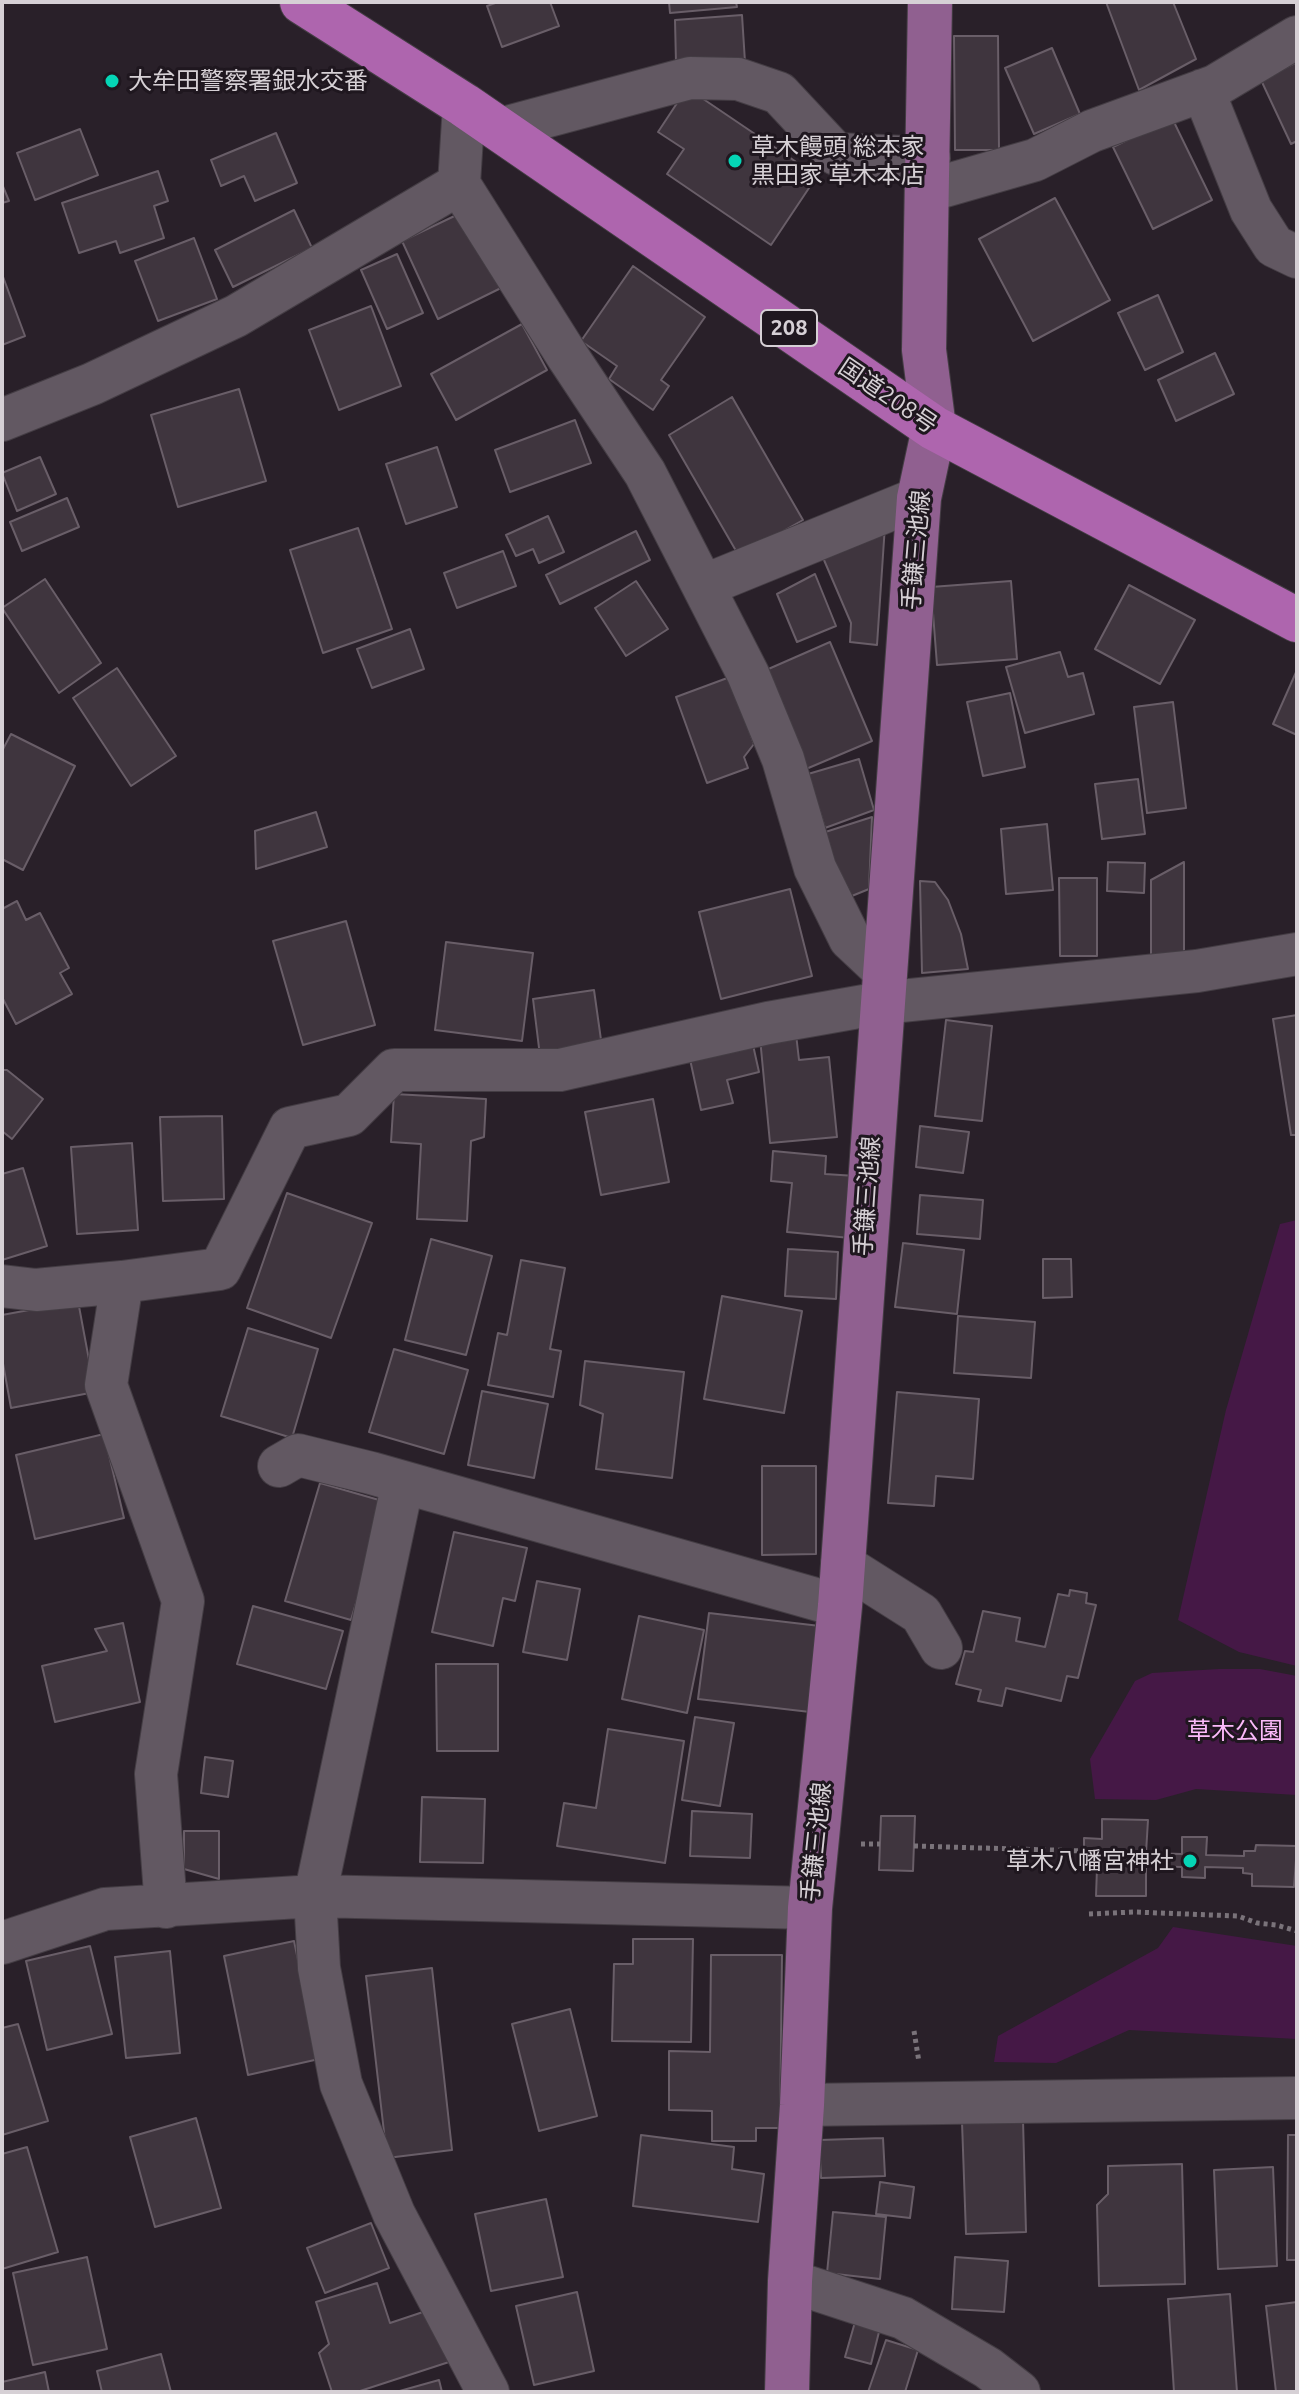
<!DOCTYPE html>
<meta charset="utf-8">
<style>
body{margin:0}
#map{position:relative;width:1299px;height:2394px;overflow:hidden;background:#292029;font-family:Ubuntu,sans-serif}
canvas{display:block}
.frame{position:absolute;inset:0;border:4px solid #d6d0d5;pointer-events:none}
</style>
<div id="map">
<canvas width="1299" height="2394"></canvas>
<div class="frame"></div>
</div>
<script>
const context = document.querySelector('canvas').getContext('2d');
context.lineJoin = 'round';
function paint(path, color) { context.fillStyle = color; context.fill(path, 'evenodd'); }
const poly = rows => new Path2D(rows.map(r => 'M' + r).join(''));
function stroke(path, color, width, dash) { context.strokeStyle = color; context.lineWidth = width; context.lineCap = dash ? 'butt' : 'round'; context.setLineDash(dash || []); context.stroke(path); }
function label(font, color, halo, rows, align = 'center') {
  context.font = font + ' Ubuntu,"Noto Sans JP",sans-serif'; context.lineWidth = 6; context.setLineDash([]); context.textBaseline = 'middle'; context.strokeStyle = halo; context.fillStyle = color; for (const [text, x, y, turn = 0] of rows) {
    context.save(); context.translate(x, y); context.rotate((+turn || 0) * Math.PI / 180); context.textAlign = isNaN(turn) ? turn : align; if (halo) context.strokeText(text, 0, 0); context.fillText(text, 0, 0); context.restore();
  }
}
const green = poly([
 [1297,1220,1297,1666,1239,1652,1178,1620,1226,1410,1280,1224],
 [1219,1669,1260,1669,1297,1676,1297,1795,1196,1789,1156,1800,1095,1799,1090,1759,1135,1681,1152,1673],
 [1173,1927,1297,1946,1297,2039,1129,2030,1056,2063,994,2062,998,2036,1158,1948]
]);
const building = poly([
 [498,2,550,2,559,26,502,47,487,6,498,2],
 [669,2,736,2,737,7,670,13,669,2],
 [1106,2,1173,2,1196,59,1139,90,1106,2],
 [742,15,745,62,676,63,675,20,742,15],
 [954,36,998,36,999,150,955,150,954,36],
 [1052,48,1080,114,1034,134,1005,68,1052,48],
 [1297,62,1297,141,1291,144,1261,80,1297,62],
 [687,88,817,176,771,245,667,174,684,149,658,132,687,88],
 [1172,118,1212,200,1153,229,1113,147,1172,118],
 [80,129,98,175,35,200,17,153,80,129],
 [276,133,297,183,255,201,244,176,221,186,211,160,276,133],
 [158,171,168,201,154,206,164,238,120,253,116,241,79,253,62,203,158,171],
 [2,184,9,201,2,203,2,184],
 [1055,198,1110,300,1033,341,979,239,1055,198],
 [294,210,312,248,233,287,215,250,294,210],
 [465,211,501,288,438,319,402,241,465,211],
 [194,238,217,299,158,321,135,261,194,238],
 [397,254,423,313,387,329,361,270,397,254],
 [633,266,705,317,661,380,669,386,653,410,609,379,617,366,581,341,633,266],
 [2,274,25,336,2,345,2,274],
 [1158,295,1183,352,1145,370,1118,313,1158,295],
 [371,306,401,386,339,410,309,330,371,306],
 [522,324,547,370,456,420,431,374,522,324],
 [1215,353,1234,394,1176,421,1158,380,1215,353],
 [239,389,266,481,178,507,151,415,239,389],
 [732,397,803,520,739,556,669,435,732,397],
 [575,420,591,463,510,492,495,450,575,420],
 [437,447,457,507,406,524,386,464,437,447],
 [40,457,56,494,17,511,2,473,40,457],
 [67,498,79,527,22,551,10,522,67,498],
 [548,516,564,552,539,563,533,549,516,556,506,535,548,516],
 [885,525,877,645,850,642,851,623,821,553,885,525],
 [358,528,392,629,323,653,290,550,358,528],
 [636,531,650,560,560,604,546,575,636,531],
 [503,551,516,586,457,608,444,573,503,551],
 [815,574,836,626,797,642,777,594,815,574],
 [45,579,101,663,59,693,2,608,45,579],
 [636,581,668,629,626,656,595,608,636,581],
 [1011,581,1017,659,937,665,931,587,1011,581],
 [1129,585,1195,620,1160,684,1095,649,1129,585],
 [410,629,424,669,372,688,357,649,410,629],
 [830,642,872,741,799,772,757,674,830,642],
 [1060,652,1068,677,1083,673,1094,714,1025,733,1006,667,1060,652],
 [117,668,176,756,131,786,73,698,117,668],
 [1297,670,1297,735,1273,724,1297,670],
 [730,677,754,744,744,757,748,768,707,783,676,697,730,677],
 [1010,693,1025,767,983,776,967,702,1010,693],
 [1173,702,1186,808,1147,813,1134,707,1173,702],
 [11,734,75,766,23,870,2,859,2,751,11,734],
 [859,759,874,810,825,828,808,774,859,759],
 [1138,779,1145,834,1102,839,1095,784,1138,779],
 [316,812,327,847,256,869,255,831,316,812],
 [872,817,869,889,842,900,816,835,872,817],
 [1047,824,1053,890,1006,894,1001,829,1047,824],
 [1108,862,1145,863,1144,893,1107,891,1108,862],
 [1184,862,1184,960,1151,960,1151,880,1184,862],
 [1059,878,1097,878,1097,956,1060,956,1059,878],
 [920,881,935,882,948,900,961,934,968,969,922,973,920,881],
 [790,889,812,976,721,999,699,912,790,889],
 [17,901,26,920,40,913,69,968,60,973,72,994,16,1024,2,997,2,909,17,901],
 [346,921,375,1025,303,1045,273,941,346,921],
 [446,942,533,953,522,1041,435,1030,446,942],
 [594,990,602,1047,540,1056,533,999,594,990],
 [1297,1015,1297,1135,1291,1135,1273,1019,1297,1015],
 [946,1020,992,1026,982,1121,935,1116,946,1020],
 [796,1034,799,1060,829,1057,837,1137,770,1143,760,1038,796,1034],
 [751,1036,759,1072,727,1080,733,1103,701,1110,688,1050,751,1036],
 [2,1070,7,1070,43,1099,12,1139,2,1131,2,1070],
 [394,1094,486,1099,484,1137,471,1141,467,1221,417,1219,421,1144,391,1142,394,1094],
 [653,1099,669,1182,601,1195,585,1112,653,1099],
 [222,1116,224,1199,163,1201,160,1117,222,1116],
 [920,1126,969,1132,963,1173,916,1167,920,1126],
 [132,1143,138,1230,77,1234,71,1147,132,1143],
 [773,1151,826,1156,825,1174,856,1176,850,1238,787,1232,792,1183,771,1181,773,1151],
 [23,1168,47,1246,2,1260,2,1174,23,1168],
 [287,1193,372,1223,331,1338,247,1308,287,1193],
 [920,1195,983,1200,980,1239,917,1234,920,1195],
 [431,1239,492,1256,466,1355,405,1340,431,1239],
 [903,1243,964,1250,957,1314,895,1307,903,1243],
 [788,1249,838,1252,836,1299,785,1296,788,1249],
 [1043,1259,1071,1259,1072,1297,1043,1298,1043,1259],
 [521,1260,565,1268,550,1349,561,1351,553,1397,488,1385,498,1333,507,1335,521,1260],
 [722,1296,802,1311,784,1413,704,1399,722,1296],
 [78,1301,95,1392,11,1408,2,1358,2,1315,78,1301],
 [958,1316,1035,1322,1031,1378,954,1373,958,1316],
 [248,1328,318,1349,292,1438,221,1416,248,1328],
 [394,1349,468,1370,444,1454,369,1432,394,1349],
 [585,1361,684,1372,672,1478,596,1469,603,1414,580,1405,585,1361],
 [482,1391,548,1404,534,1478,468,1465,482,1391],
 [897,1392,979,1399,973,1479,936,1476,934,1506,888,1503,897,1392],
 [104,1434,124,1518,35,1539,16,1455,104,1434],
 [762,1466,816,1466,816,1554,762,1555,762,1466],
 [320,1483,386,1502,351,1620,285,1601,320,1483],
 [454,1532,527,1548,515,1601,503,1598,493,1646,432,1632,454,1532],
 [537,1581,580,1589,567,1660,523,1652,537,1581],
 [1070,1590,1087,1593,1086,1603,1096,1605,1078,1678,1067,1676,1061,1701,1006,1688,1002,1706,978,1701,981,1690,956,1684,965,1651,973,1652,983,1611,1020,1618,1016,1641,1045,1647,1058,1594,1069,1596,1070,1590],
 [253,1606,343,1631,326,1689,237,1664,253,1606],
 [709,1613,820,1626,810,1712,698,1699,709,1613],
 [639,1616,704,1630,687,1713,622,1699,639,1616],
 [123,1623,140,1702,55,1722,42,1666,107,1651,95,1629,123,1623],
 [436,1664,498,1664,498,1751,437,1751,436,1664],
 [695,1717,734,1723,720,1806,682,1800,695,1717],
 [608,1729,684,1741,665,1863,557,1846,564,1803,596,1808,608,1729],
 [205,1757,233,1761,228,1797,201,1793,205,1757],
 [422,1797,485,1799,483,1863,420,1862,422,1797],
 [692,1811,752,1814,750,1858,690,1856,692,1811],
 [881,1816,915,1816,913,1871,879,1870,881,1816],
 [1102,1819,1148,1820,1146,1853,1182,1854,1182,1837,1207,1837,1206,1855,1244,1856,1244,1851,1255,1851,1256,1845,1297,1846,1294,1887,1252,1886,1252,1874,1243,1873,1243,1868,1205,1867,1205,1878,1182,1877,1182,1867,1146,1866,1146,1896,1096,1896,1097,1868,1084,1868,1084,1838,1102,1839,1102,1819],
 [184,1831,219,1831,219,1879,184,1869,184,1831],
 [633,1939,693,1939,691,2042,612,2041,614,1964,633,1964,633,1939],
 [294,1941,319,2059,248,2075,224,1956,294,1941],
 [90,1946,112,2034,47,2050,26,1961,90,1946],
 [170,1951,180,2053,126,2058,115,1957,170,1951],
 [711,1955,782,1955,780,2128,756,2128,756,2141,712,2141,712,2111,669,2110,669,2051,710,2052,711,1955],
 [432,1968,452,2150,387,2158,366,1976,432,1968],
 [570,2009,597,2116,539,2131,512,2024,570,2009],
 [18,2024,48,2121,2,2135,2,2028,18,2024],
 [196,2118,221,2208,155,2227,130,2137,196,2118],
 [1023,2120,1026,2232,966,2234,962,2122,1023,2120],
 [641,2135,734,2147,732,2169,764,2174,758,2222,633,2206,641,2135],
 [1288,2135,1297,2135,1297,2260,1287,2260,1288,2135],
 [883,2138,885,2176,821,2178,819,2140,883,2138],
 [27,2147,58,2252,2,2269,2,2154,27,2147],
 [1182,2164,1185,2284,1099,2286,1097,2205,1108,2194,1108,2166,1182,2164],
 [1273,2167,1277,2266,1218,2269,1214,2170,1273,2167],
 [880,2182,914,2187,910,2218,876,2214,880,2182],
 [546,2199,563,2277,491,2291,475,2214,546,2199],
 [833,2212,886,2217,880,2279,827,2273,833,2212],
 [371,2223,389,2268,325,2293,307,2248,371,2223],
 [87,2257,107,2349,33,2365,13,2273,87,2257],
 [955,2257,1008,2261,1004,2312,952,2309,955,2257],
 [377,2283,390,2323,432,2309,449,2362,357,2392,332,2392,319,2353,329,2344,316,2302,377,2283],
 [577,2292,594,2371,534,2385,516,2306,577,2292],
 [1230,2294,1237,2392,1174,2392,1168,2299,1230,2294],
 [1297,2302,1297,2392,1276,2392,1266,2306,1297,2302],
 [855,2322,880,2328,871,2364,845,2357,855,2322],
 [886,2340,918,2350,905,2392,868,2392,886,2340],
 [161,2354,171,2392,102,2392,97,2371,161,2354],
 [45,2372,49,2392,2,2392,2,2382,45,2372],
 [439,2380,442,2392,396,2392,439,2380]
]);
const path = poly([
 [861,1844,880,1844],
 [914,1846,1084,1851],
 [1089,1914,1134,1912,1238,1916,1257,1923,1276,1925,1297,1931],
 [914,2031,919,2062]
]);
const minor = poly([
 [1203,90,1251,210,1274,246,1297,257],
 [464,105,459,184,568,357,645,473,703,586,919,498],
 [500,129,690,78,738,79,779,93,836,154,929,158],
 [927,191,1035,160,1092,131,1215,86,1297,37],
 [2,420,92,384,236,316,459,184],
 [703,586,748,674,783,759,815,868,850,939,883,970],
 [122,1282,220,1269,290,1128,349,1115,394,1070,560,1070,768,1023,881,1003,1197,971,1297,954],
 [2,1286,36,1290,122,1282,106,1385,183,1601,156,1774,166,1907],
 [279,1466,298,1455,371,1473,840,1606],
 [403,1482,315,1896,319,1968,341,2084,394,2214,488,2392],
 [842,1564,921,1614,941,1648],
 [2,1943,105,1909,315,1896,810,1908],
 [802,2105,1297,2098],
 [790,2281,903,2318,988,2368,1019,2392]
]);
const major = poly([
 [787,2392,790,2281,802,2105,810,1908,840,1606,919,498,934,428,924,350,930,2]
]);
const highway = poly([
 [302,2,464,105,934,428,1297,620]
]);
const markers = [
 [112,81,8,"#05d5b6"],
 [735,161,8,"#05d5b6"],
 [1190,1861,8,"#05d5b6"]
];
const shields = [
 [789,328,56]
];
const shieldNames = [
 ["208",789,328]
];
const poiNames = [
 ["大牟田警察署銀水交番",128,81],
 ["草木饅頭 総本家",751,147],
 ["黒田家 草木本店",751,175],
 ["草木八幡宮神社",1174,1861,"right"]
];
const streetNames = [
 ["国道208号",888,396,34],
 ["手鎌三池線",916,550,-85],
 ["手鎌三池線",867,1196,-86],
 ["手鎌三池線",816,1842,-84]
];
const parkNames = [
 ["草木公園",1235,1731]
];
paint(green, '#451846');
paint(building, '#3f353e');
stroke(building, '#695e68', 2);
stroke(minor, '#443d44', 44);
stroke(major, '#443d44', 46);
stroke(highway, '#443d44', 46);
stroke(path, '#7a737a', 5, [4, 4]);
stroke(minor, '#625862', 42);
stroke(major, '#906090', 44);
stroke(highway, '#ae65ae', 44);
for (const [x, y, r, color] of markers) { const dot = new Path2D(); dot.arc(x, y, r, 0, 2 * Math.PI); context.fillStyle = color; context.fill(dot); stroke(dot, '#1f171f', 3); }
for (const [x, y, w] of shields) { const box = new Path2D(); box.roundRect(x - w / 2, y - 18, w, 36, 6); context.fillStyle = '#1f171f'; context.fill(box); stroke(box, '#d6d0d5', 2); }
label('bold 22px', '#d6d0d5', null, shieldNames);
label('24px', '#d6d0d5', '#1f171f', poiNames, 'left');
label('24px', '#d6d0d5', '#1f171f', streetNames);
label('24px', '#fbbafa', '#1f171f', parkNames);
</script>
